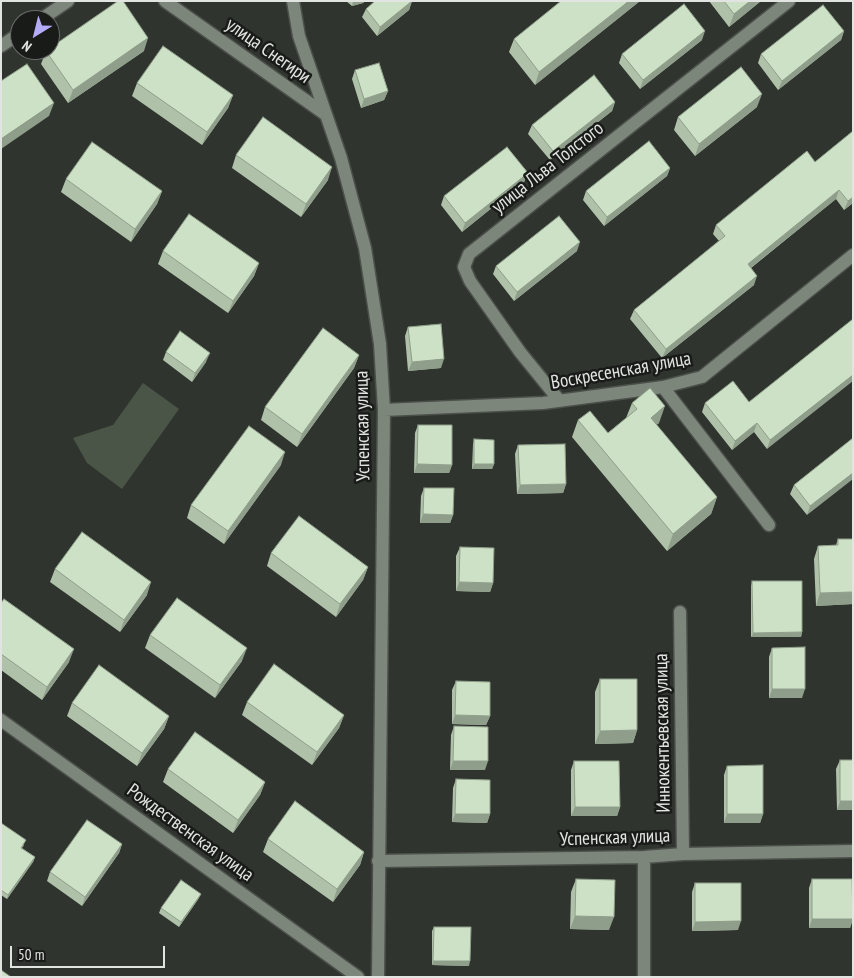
<!DOCTYPE html>
<meta charset="utf-8">
<style>
body{margin:0}
#map{position:relative;width:854px;height:978px;overflow:hidden;background:#30342f;font-family:"PT Sans Narrow",sans-serif}
canvas{display:block}
.frame{position:absolute;inset:0;border:2px solid #e1e4e0;pointer-events:none}
.north{position:absolute;left:10px;top:10px;width:50px;height:50px;box-sizing:border-box;background:#191b19;border:1px solid #696b69;border-radius:50%;rotate:216deg;font-size:14px;font-weight:700;line-height:20px;text-align:center;color:#e1e4e0}
.north::after{content:'';display:block;margin:auto;width:18px;height:22px;background:#b4acf9;clip-path:polygon(50% 0,100% 100%,50% 72%,0 100%)}
.scale{position:absolute;left:10px;top:946px;width:155px;height:22px;box-sizing:border-box;border:2px solid #e1e4e0;border-top:0;padding-left:6px;font-size:15px;line-height:18px;white-space:nowrap;color:#e1e4e0;-webkit-text-stroke:4px #191b19;paint-order:stroke}
</style>
<div id="map">
<canvas width="854" height="978"></canvas>
<div class="frame"></div>
<div class="north">N</div>
<div class="scale">50 m</div>
</div>
<script>
const context = document.querySelector('canvas').getContext('2d');
context.lineJoin = 'round';
function paint(path, color) { context.fillStyle = color; context.fill(path, 'evenodd'); }
const poly = rows => new Path2D(rows.map(r => 'M' + r).join(''));
function stroke(path, color, width, dash) { context.strokeStyle = color; context.lineWidth = width; context.lineCap = dash ? 'butt' : 'round'; context.setLineDash(dash || []); context.stroke(path); }
function label(font, color, halo, rows, align = 'center') {
  context.font = font + ' "PT Sans Narrow",sans-serif'; context.lineWidth = 5; context.setLineDash([]); context.textBaseline = 'middle'; context.strokeStyle = halo; context.fillStyle = color; for (const [text, x, y, turn = 0] of rows) {
    context.save(); context.translate(x, y); context.rotate((+turn || 0) * Math.PI / 180); context.textAlign = isNaN(turn) ? turn : align; if (halo) context.strokeText(text, 0, 0); context.fillText(text, 0, 0); context.restore();
  }
}
const green = poly([
 [143,383,179,409,122,489,87,463,73,438,113,425]
]);
const minor = poly([
 [165,1,325,114],
 [293,1,299,36,341,158,365,248,380,344,384,410,378,977],
 [40,20,68,1],
 [1,46,20,33],
 [663,387,769,525],
 [559,400,520,352,470,281,464,267,469,254,789,1],
 [384,410,543,403,663,387,702,377,853,255],
 [680,612,683,854],
 [1,720,358,977],
 [378,861,644,857,683,854,853,851],
 [644,977,644,857]
]);
const wall = poly([
 [346,1,365,1,363,3,352,6],
 [412,1,409,10,377,36,362,17,366,9],
 [640,1,535,85,509,52,514,39],
 [709,1,761,1,729,27],
 [844,31,841,40,778,90,758,63,761,54],
 [702,40,640,89,619,63,622,54],
 [46,51,144,51,68,103,41,64],
 [355,70,388,91,384,100,361,108,352,79],
 [137,83,233,95,228,108,202,145,132,96],
 [615,102,612,111,550,160,528,134,532,125],
 [757,107,695,156,674,130,678,117],
 [853,131,853,203,844,210,836,199,751,268,754,285,662,358,630,319,634,310,719,241,713,234,716,225,815,162],
 [236,155,328,180,301,217,232,168],
 [670,168,667,176,604,226,583,200,586,191],
 [528,173,524,182,462,232,441,205,444,196],
 [66,179,162,191,157,204,131,242,61,192],
 [163,251,259,263,254,276,228,313,158,264],
 [577,251,514,301,493,274,496,266],
 [853,319,767,449,754,432,732,450,702,412,705,403,749,402],
 [408,327,441,368,408,371,405,336],
 [166,352,206,362,192,382,163,360],
 [359,355,354,368,297,447,261,420,265,407],
 [632,403,659,423,656,425,717,497,711,514,667,551,572,437,578,420,608,433,626,418],
 [418,425,452,465,449,473,414,473,415,433],
 [853,438,807,515,790,494,794,485],
 [474,439,494,464,492,469,472,469,473,444],
 [518,445,566,484,563,493,517,494,515,454],
 [281,465,224,544,187,518,191,505],
 [424,488,453,515,450,523,420,523,421,496],
 [838,539,853,539,853,604,816,606,814,559,818,546,836,545],
 [460,547,493,583,490,592,456,591,456,556],
 [271,553,368,567,363,580,336,617,267,566],
 [55,569,147,595,120,632,50,582],
 [752,581,802,632,801,637,751,637,751,586],
 [1,603,69,662,42,700,1,670],
 [150,635,242,661,215,698,145,648],
 [772,648,802,698,769,698,769,657],
 [600,679,637,730,633,743,595,744,595,692],
 [456,681,490,716,486,725,452,724,452,690],
 [247,702,344,715,339,728,312,765,242,715],
 [72,703,169,716,164,729,137,766,67,716],
 [454,726,485,770,450,770,451,735],
 [840,760,853,760,853,810,837,810,836,769],
 [574,761,620,807,617,816,571,816,571,770],
 [727,766,763,814,760,823,724,823,724,775],
 [168,769,265,782,260,795,233,833,163,782],
 [456,779,490,814,487,823,452,822,453,788],
 [1,823,24,845,22,848,35,857,33,862,7,899,1,895],
 [268,839,364,852,360,865,333,902,263,852],
 [122,844,119,853,82,906,47,881,50,872],
 [576,879,609,930,570,929,571,892],
 [812,879,853,919,850,928,809,928,809,888],
 [695,883,738,930,692,931,692,892],
 [199,898,179,927,159,913,161,908],
 [434,927,469,966,432,965,432,931]
]);
const shadedWall = poly([
 [353,1,365,1,363,3,352,6],
 [412,1,409,10,377,36,380,27],
 [629,1,640,1,535,85,539,72],
 [750,1,761,1,729,27,734,14],
 [705,31,702,40,640,89,643,80],
 [844,31,841,40,778,90,782,81],
 [148,38,144,51,68,103,73,90],
 [388,91,384,100,361,108,364,99],
 [762,94,757,107,695,156,699,144],
 [233,95,228,108,202,145,207,132],
 [615,102,612,111,550,160,553,151],
 [54,103,49,116,1,149,1,139],
 [332,167,328,180,301,217,306,204],
 [670,168,667,176,604,226,607,217],
 [528,173,524,182,462,232,465,223],
 [839,190,836,199,744,273,748,264],
 [162,191,157,204,131,242,135,229],
 [853,197,853,203,844,210,848,201],
 [580,242,577,251,514,301,517,292],
 [259,263,254,276,228,313,233,301],
 [757,276,754,285,662,358,666,349],
 [210,353,206,362,192,382,195,373],
 [359,355,354,368,297,447,302,434],
 [444,359,441,368,408,371,412,362],
 [853,375,853,381,767,449,770,440],
 [665,406,659,423,644,435,651,418],
 [757,423,754,432,732,450,735,441],
 [285,452,281,465,224,544,228,531],
 [417,464,452,465,449,473,414,473],
 [474,464,494,464,492,469,472,469],
 [853,473,853,479,807,515,810,506],
 [566,484,563,493,517,494,520,485],
 [717,497,711,514,667,551,673,534],
 [423,514,453,515,450,523,420,523],
 [368,567,363,580,336,617,340,604],
 [151,582,147,595,120,632,124,620],
 [459,582,493,583,490,592,456,591],
 [853,592,853,604,816,606,820,593],
 [802,632,801,637,751,637,753,633],
 [247,648,242,661,215,698,220,685],
 [74,649,69,662,42,700,47,687],
 [772,689,805,689,802,698,769,698],
 [344,715,339,728,312,765,317,752],
 [455,715,490,716,486,725,452,724],
 [169,716,164,729,137,766,142,753],
 [637,730,633,743,595,744,600,731],
 [453,761,488,761,485,770,450,770],
 [265,782,260,795,233,833,238,820],
 [840,801,853,801,853,810,837,810],
 [575,807,620,807,617,816,571,816],
 [455,814,490,814,487,823,452,822],
 [727,814,763,814,760,823,724,823],
 [122,844,119,853,82,906,85,897],
 [364,852,360,865,333,902,337,889],
 [35,857,33,862,7,899,8,895],
 [201,894,199,898,179,927,181,922],
 [575,916,614,917,609,930,570,929],
 [812,919,853,919,850,928,809,928],
 [741,921,738,930,692,931,695,922],
 [433,961,470,961,469,966,432,965]
]);
const building = poly([
 [118,1,123,1,148,38,73,90,46,51,50,50,50,48,118,1],
 [375,1,412,1,380,27,366,9,375,1],
 [561,1,629,1,539,72,514,39,561,1],
 [724,1,750,1,734,14,724,1],
 [684,4,705,31,643,80,622,54,684,4],
 [823,5,844,31,782,81,761,54,823,5],
 [163,46,233,95,207,132,137,83,163,46],
 [379,63,388,91,364,99,355,70,379,63],
 [27,64,54,103,1,139,1,81,27,64],
 [741,67,762,94,699,144,678,117,741,67],
 [594,75,615,102,553,151,532,125,594,75],
 [263,117,332,167,306,204,236,155,263,117],
 [853,131,853,197,848,201,839,190,748,264,757,276,666,349,634,310,725,236,716,225,807,151,815,162,853,131],
 [649,141,670,168,607,217,586,191,649,141],
 [92,142,162,191,135,229,66,179,92,142],
 [507,147,528,173,465,223,444,196,507,147],
 [189,214,259,263,233,301,163,251,189,214],
 [559,216,580,242,517,292,496,266,559,216],
 [853,319,853,375,770,440,757,423,735,441,705,403,733,381,749,402,853,319],
 [441,324,444,359,412,362,408,327,441,324],
 [323,328,359,355,302,434,265,407,323,328],
 [180,331,210,353,195,373,166,352,180,331],
 [650,388,665,406,651,418,717,497,673,534,578,420,590,411,608,433,637,409,632,403,650,388],
 [418,425,452,425,452,465,417,464,418,425],
 [249,426,285,452,228,531,191,505,249,426],
 [853,438,853,473,810,506,794,485,853,438],
 [474,439,494,440,494,464,474,464,474,439],
 [565,444,566,484,520,485,518,445,565,444],
 [424,488,454,488,453,515,423,514,424,488],
 [299,516,368,567,340,604,271,553,299,516],
 [82,532,151,582,124,620,55,569,82,532],
 [838,539,853,539,853,592,820,593,818,546,838,545,838,539],
 [460,547,494,548,493,583,459,582,460,547],
 [752,581,802,581,802,632,753,633,752,581],
 [177,598,247,648,220,685,150,635,177,598],
 [4,599,74,649,47,687,1,654,1,603,4,599],
 [805,647,805,689,772,689,772,648,805,647],
 [274,664,344,715,317,752,247,702,274,664],
 [99,665,169,716,142,753,72,703,99,665],
 [600,679,637,679,637,730,600,731,600,679],
 [456,681,490,682,490,716,455,715,456,681],
 [454,726,488,727,488,761,453,761,454,726],
 [195,732,265,782,238,820,168,769,195,732],
 [840,760,853,760,853,801,840,801,840,760],
 [574,761,619,761,620,807,575,807,574,761],
 [763,765,763,814,727,814,727,766,763,765],
 [456,779,490,780,490,814,455,814,456,779],
 [295,801,364,852,337,889,268,839,295,801],
 [87,820,122,844,85,897,50,872,87,820],
 [1,823,26,840,21,848,35,857,8,895,1,890,1,823],
 [576,879,615,880,614,917,575,916,576,879],
 [812,879,852,879,853,919,812,919,812,879],
 [181,880,201,894,181,922,161,908,181,880],
 [695,883,741,883,741,921,695,922,695,883],
 [434,927,471,927,470,961,433,961,434,927],
 [1,970,11,977,1,977,1,970]
]);
const streetNames = [
 ["улица Снегири",268,51,35],
 ["улица Льва Толстого",548,168,-38],
 ["Воскресенская улица",621,371,-10],
 ["Успенская улица",363,426,-91],
 ["Иннокентьевская улица",663,733,-91],
 ["Рождественская улица",190,833,36],
 ["Успенская улица",615,838,-2]
];
paint(green, '#4a5547');
stroke(minor, '#4c504b', 15);
stroke(minor, '#7d867b', 12);
paint(wall, '#afc2a9');
paint(shadedWall, '#8f9e8a');
paint(building, '#cce1c5');
stroke(building, '#8f9e8a', 1);
label('19px', '#e1e4e0', '#191b19', streetNames);
</script>
